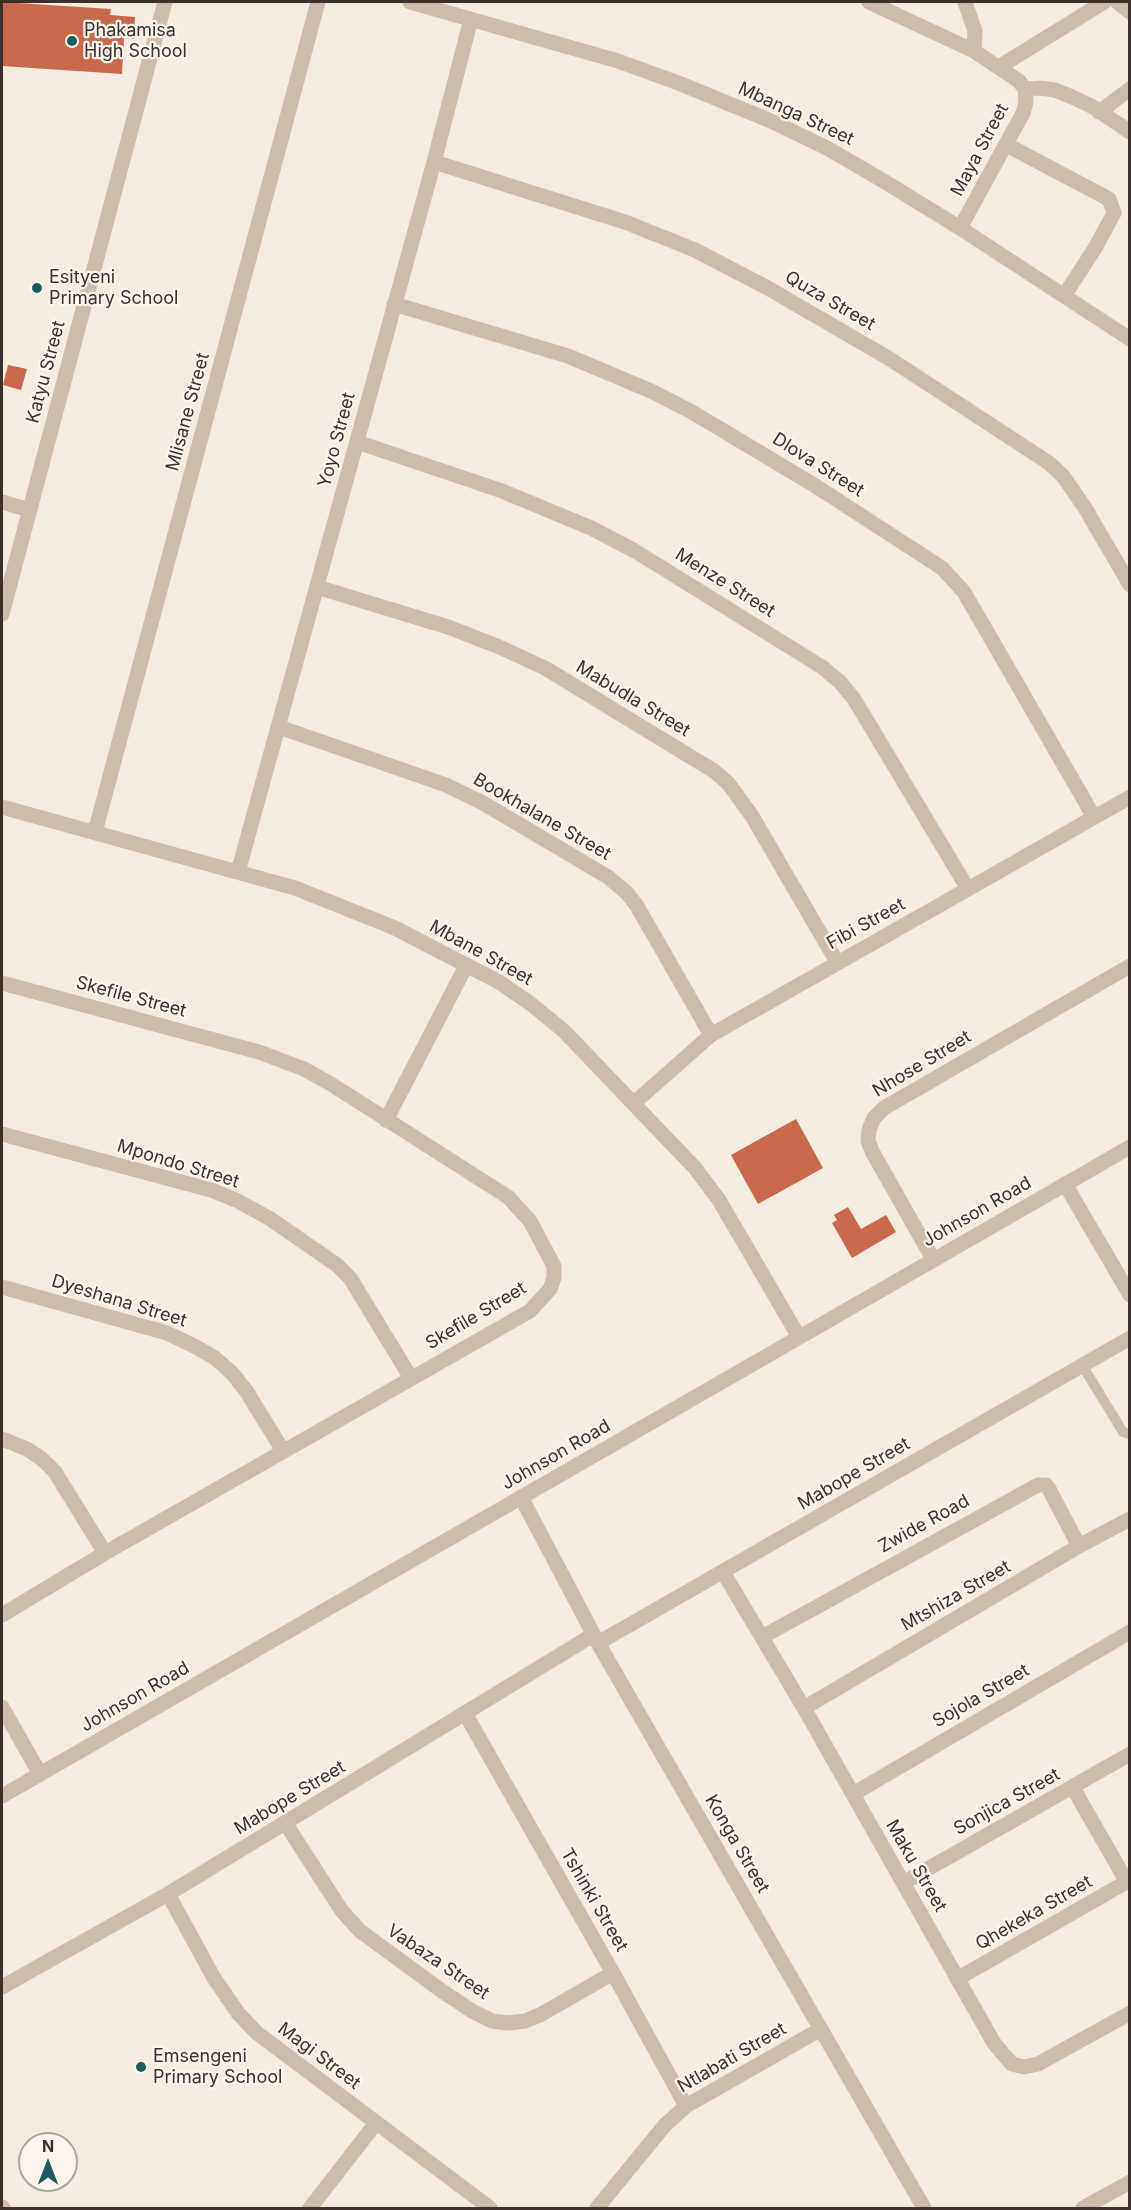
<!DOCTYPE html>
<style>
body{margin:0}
#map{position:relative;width:1131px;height:2210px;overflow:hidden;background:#f4ebe1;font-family:Inter,sans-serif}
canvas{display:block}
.frame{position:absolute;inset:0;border:3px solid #3b302b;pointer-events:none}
.north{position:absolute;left:18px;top:2132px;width:60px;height:60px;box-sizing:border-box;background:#fbf5ee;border:2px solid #aea6a0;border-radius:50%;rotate:0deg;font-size:16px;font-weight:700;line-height:24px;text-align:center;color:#3b302b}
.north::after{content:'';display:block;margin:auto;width:21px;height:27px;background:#1f5a5e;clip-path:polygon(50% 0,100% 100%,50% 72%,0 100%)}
</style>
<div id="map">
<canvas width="1131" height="2210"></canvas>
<div class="frame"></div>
<div class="north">N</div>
</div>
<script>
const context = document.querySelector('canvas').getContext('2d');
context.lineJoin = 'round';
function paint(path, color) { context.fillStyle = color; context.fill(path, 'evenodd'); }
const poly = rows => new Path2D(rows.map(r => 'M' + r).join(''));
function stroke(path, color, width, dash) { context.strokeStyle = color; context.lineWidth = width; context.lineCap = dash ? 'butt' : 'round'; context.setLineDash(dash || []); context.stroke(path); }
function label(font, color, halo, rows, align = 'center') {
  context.font = font + ' Inter,sans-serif'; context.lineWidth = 4.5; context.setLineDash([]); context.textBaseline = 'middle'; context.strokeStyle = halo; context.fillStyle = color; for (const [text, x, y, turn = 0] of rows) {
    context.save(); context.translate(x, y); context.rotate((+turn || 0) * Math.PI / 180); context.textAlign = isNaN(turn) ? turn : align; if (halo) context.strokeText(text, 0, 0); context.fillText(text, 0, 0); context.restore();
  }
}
const building = poly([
 [2,2,111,9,110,15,135,17,134,39,124,38,122,74,2,66],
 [8,365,27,369,21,390,3,385],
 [796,1119,823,1168,758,1204,731,1155],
 [848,1207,861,1229,886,1215,896,1232,852,1258,832,1223,837,1220,834,1215]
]);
const service = poly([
 [1082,1365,1123,1432,1130,1434]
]);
const minor = poly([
 [410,2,618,61,681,84,771,121,827,148,887,183,960,228,1130,339],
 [869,2,974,51,1019,81,1025,89,1026,102,1023,113,960,228],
 [965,2,975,31,974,51],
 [1117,2,1130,12],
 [999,67,1104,2],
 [1025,89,1040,88,1055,90,1072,97,1093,107,1130,132],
 [1099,112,1130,89],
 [1007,145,1109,199,1114,213,1095,248,1064,296],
 [434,162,625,222,695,250,766,287,890,359,1049,463,1063,476,1085,508,1130,585],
 [394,304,568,356,651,391,692,412,814,485,942,568,964,592,1094,817],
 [357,442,502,491,591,528,635,551,822,667,840,682,854,699,968,889],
 [2,502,30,510],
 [317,587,448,627,497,646,545,668,714,771,728,783,752,816,837,962],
 [2,614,165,2],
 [279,727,446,785,483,803,608,877,627,893,637,906,711,1035],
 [2,807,295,888,395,928,499,982,531,1004,564,1031,695,1168,719,1200,799,1337],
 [95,832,318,2],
 [238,872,434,162,471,19],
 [2,983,259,1052,304,1069,331,1084,508,1197,530,1221,554,1266,554,1278,550,1289,530,1311,105,1553,2,1615],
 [634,1103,711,1035,1130,797],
 [386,1120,466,966],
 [2,1134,211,1190,236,1200,269,1218,337,1265,350,1278,411,1378],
 [1065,1184,1130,1295],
 [933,1259,873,1153,868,1141,869,1130,874,1118,884,1108,1130,966],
 [2,1287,167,1333,196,1347,215,1358,232,1373,247,1392,283,1451],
 [2,1439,27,1449,42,1459,55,1472,105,1553],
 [521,1497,598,1643,924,2208],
 [723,1572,804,1708,994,2043,1004,2055,1012,2064,1024,2067,1038,2064,1130,2013],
 [762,1637,1038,1485,1046,1485,1049,1489,1079,1546],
 [598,1643,1130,1338],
 [2,1707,40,1774],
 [804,1708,1079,1546,1130,1519],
 [466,1715,613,1973,686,2106],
 [1073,1788,1127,1882],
 [853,1794,1130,1632],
 [2,1796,1130,1147],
 [286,1824,327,1888,342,1911,360,1931,442,1991,472,2011,492,2021,509,2023,525,2021,540,2015,613,1973],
 [903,1883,1130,1754],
 [168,1894,214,1978,238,2013,257,2033,490,2208],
 [957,1979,1130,1880],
 [2,1987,168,1894,593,1635],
 [2,2207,3,2208],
 [310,2208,376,2123],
 [597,2208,665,2125,686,2106,821,2029],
 [1083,2208,1130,2182]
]);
const markers = [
 [72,41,6,"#1f5a5e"],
 [37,288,6,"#1f5a5e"],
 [141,2067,6,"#1f5a5e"]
];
const poiNames = [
 ["Phakamisa",84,31],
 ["High School",84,52],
 ["Esityeni",49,278],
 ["Primary School",49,299],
 ["Emsengeni",153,2057],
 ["Primary School",153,2078]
];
const streetNames = [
 ["Mbanga Street",796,114,25],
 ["Maya Street",980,150,-62],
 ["Quza Street",830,301,30],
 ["Katyu Street",46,372,-75],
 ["Mlisane Street",188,412,-75],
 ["Yoyo Street",337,440,-75],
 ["Dlova Street",818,465,32],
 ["Menze Street",725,583,32],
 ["Mabudla Street",633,699,31],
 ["Bookhalane Street",542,817,30],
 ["Fibi Street",866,924,-29],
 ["Mbane Street",481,953,29],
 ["Skefile Street",131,997,15],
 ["Nhose Street",922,1064,-31],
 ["Mpondo Street",178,1164,17],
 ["Johnson Road",977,1212,-30],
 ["Dyeshana Street",119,1301,17],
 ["Skefile Street",476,1316,-31],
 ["Johnson Road",556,1455,-30],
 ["Mabope Street",854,1474,-30],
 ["Zwide Road",924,1524,-29],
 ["Mtshiza Street",956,1596,-30],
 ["Sojola Street",981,1696,-30],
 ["Johnson Road",135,1697,-30],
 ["Mabope Street",290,1798,-31],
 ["Sonjica Street",1007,1802,-29],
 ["Konga Street",737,1844,60],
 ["Maku Street",916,1866,60],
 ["Tshinki Street",594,1900,60],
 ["Qhekeka Street",1034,1913,-30],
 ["Vabaza Street",438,1962,34],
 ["Magi Street",319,2056,37],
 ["Ntlabati Street",732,2058,-30]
];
paint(building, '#c8694b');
stroke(service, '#cdbbac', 10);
stroke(minor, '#cdbbac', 15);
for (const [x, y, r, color] of markers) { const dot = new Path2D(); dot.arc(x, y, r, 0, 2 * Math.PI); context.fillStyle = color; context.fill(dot); stroke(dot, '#fbf5ee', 2); }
label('18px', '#3b302b', '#fbf5ee', poiNames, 'left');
label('18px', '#3b302b', '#fbf5ee', streetNames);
</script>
